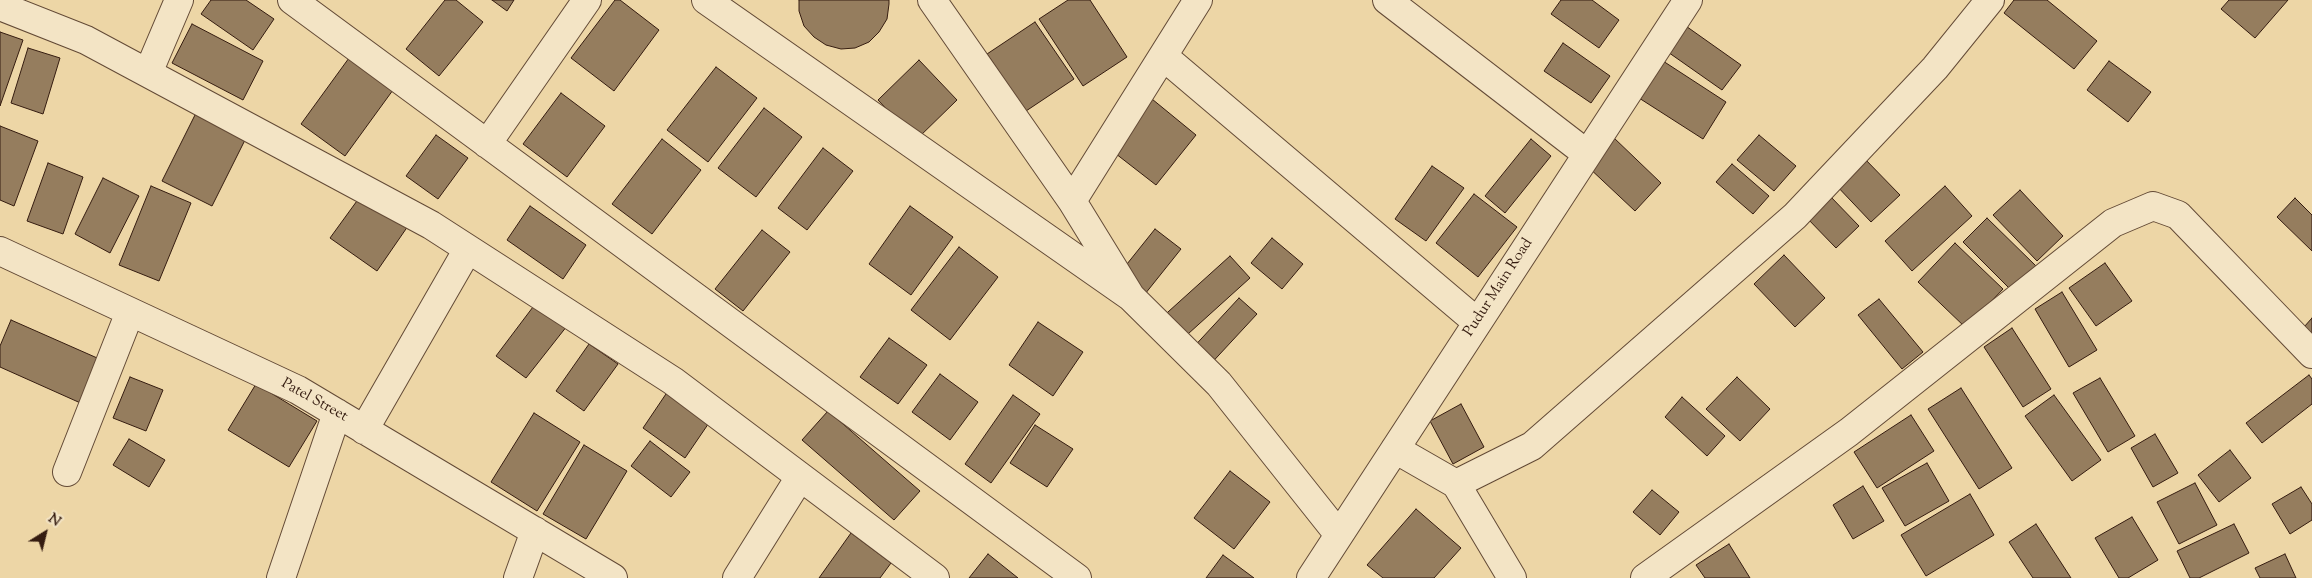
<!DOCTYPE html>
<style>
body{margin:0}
#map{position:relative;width:2312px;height:578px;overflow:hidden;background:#edd6a6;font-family:"Sorts Mill Goudy",serif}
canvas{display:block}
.north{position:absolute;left:20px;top:508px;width:50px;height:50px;-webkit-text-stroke:4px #f3e4c5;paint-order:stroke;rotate:36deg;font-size:14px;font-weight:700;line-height:20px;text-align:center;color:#351c10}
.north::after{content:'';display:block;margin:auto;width:18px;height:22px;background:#351c10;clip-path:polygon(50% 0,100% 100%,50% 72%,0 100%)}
</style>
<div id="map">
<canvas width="2312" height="578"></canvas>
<div class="north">N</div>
</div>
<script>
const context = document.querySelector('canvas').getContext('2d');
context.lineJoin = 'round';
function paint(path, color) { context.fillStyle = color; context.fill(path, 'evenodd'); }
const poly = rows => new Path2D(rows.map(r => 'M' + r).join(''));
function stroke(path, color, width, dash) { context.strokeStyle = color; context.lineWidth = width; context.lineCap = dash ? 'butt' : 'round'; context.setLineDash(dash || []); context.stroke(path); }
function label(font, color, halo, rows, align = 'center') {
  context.font = font + ' "Sorts Mill Goudy",serif'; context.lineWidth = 5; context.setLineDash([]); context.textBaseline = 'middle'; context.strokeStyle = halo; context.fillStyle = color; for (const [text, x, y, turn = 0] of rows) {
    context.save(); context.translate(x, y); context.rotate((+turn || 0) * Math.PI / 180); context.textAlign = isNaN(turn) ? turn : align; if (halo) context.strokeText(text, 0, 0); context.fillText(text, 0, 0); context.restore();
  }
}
const building = poly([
 [211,0,246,0,274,19,253,50,201,14,211,0],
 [445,0,456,0,483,22,439,76,406,49,445,0],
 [492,0,514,0,507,11,492,0],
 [615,0,620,0,659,30,614,91,571,58,615,0],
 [799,0,889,0,889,4,887,19,879,32,869,42,855,48,841,49,826,45,814,37,804,26,799,11,799,0],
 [1068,0,1090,0,1127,57,1083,86,1039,19,1068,0],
 [1561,0,1592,0,1619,20,1599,48,1551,14,1561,0],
 [2014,0,2047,0,2097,41,2074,69,2004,13,2014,0],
 [2229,0,2288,0,2255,38,2221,9,2229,0],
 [1035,22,1074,79,1026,111,987,54,1035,22],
 [192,24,263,61,243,100,172,63,192,24],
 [1683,24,1741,65,1722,90,1665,50,1683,24],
 [0,32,23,40,0,106,0,32],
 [1563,43,1610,76,1591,103,1544,71,1563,43],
 [28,48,60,58,43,114,11,103,28,48],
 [349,58,393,90,345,156,301,124,349,58],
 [919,60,957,100,916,140,878,100,919,60],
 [1663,61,1726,102,1703,139,1639,98,1663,61],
 [2109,61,2151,92,2128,122,2087,90,2109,61],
 [716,67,757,98,708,162,667,130,716,67],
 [561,93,605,126,567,177,523,144,561,93],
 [1152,99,1196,135,1156,185,1111,150,1152,99],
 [199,107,249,132,212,206,162,181,199,107],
 [764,108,802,137,756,197,718,168,764,108],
 [0,126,38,141,14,206,0,200,0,126],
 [436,135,468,158,438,199,406,176,436,135],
 [1759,135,1796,166,1774,191,1737,160,1759,135],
 [1613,137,1661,183,1635,211,1586,165,1613,137],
 [662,139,701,170,652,234,612,204,662,139],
 [1531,139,1551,156,1505,213,1485,196,1531,139],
 [823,148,853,171,807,230,778,208,823,148],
 [1862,156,1900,195,1871,222,1834,183,1862,156],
 [48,163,83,177,63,234,27,221,48,163],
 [1732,164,1769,196,1753,214,1716,182,1732,164],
 [1432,166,1464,188,1426,241,1395,219,1432,166],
 [103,178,139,196,110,253,75,234,103,178],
 [151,186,191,203,159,281,119,265,151,186],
 [1945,186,1972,216,1912,271,1885,241,1945,186],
 [2020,190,2063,236,2037,261,1993,215,2020,190],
 [362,194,408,226,377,271,330,238,362,194],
 [1474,194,1517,227,1478,277,1436,243,1474,194],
 [1829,195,1859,226,1836,248,1806,217,1829,195],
 [2295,198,2312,215,2312,251,2277,217,2295,198],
 [530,206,586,245,563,279,507,240,530,206],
 [910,206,953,237,911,295,869,264,910,206],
 [1987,218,2036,266,2011,290,1963,242,1987,218],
 [1155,229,1181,249,1145,294,1119,274,1155,229],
 [762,230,790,252,743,311,715,289,762,230],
 [1272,238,1303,264,1282,289,1251,263,1272,238],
 [1955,243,2003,289,1966,328,1918,282,1955,243],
 [959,247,998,277,950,340,911,310,959,247],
 [1784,255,1825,298,1795,327,1754,284,1784,255],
 [1230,256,1250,278,1178,343,1158,321,1230,256],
 [2105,263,2132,301,2096,326,2069,288,2105,263],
 [2062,292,2097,350,2069,367,2035,309,2062,292],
 [1239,298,1257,314,1206,369,1189,352,1239,298],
 [1879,299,1923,352,1902,369,1858,315,1879,299],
 [536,303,567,326,526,378,496,356,536,303],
 [2312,318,2312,335,2304,327,2312,318],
 [11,320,104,361,85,405,0,367,0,346,11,320],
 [1038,322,1083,352,1053,396,1009,365,1038,322],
 [2012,328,2051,389,2023,407,1984,347,2012,328],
 [889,338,927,365,898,404,860,377,889,338],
 [589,344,618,364,584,411,556,391,589,344],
 [940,374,978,402,950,440,912,412,940,374],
 [2309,375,2312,379,2312,404,2262,443,2246,423,2309,375],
 [130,377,163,390,146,431,113,418,130,377],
 [1737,377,1770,409,1740,441,1706,409,1737,377],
 [2100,378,2135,436,2108,452,2073,393,2100,378],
 [256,384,317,421,289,467,228,430,256,384],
 [670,388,713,417,685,458,643,428,670,388],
 [1961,388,2012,468,1979,489,1928,409,1961,388],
 [1013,395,1040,414,991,483,965,464,1013,395],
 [2054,395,2101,460,2072,481,2025,416,2054,395],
 [1682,397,1725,436,1707,456,1665,417,1682,397],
 [1461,404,1484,447,1453,464,1430,421,1461,404],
 [828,411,920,491,894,520,802,440,828,411],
 [534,413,580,442,537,511,491,482,534,413],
 [1911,415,1934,451,1877,488,1854,452,1911,415],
 [1035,425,1073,449,1047,487,1010,463,1035,425],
 [2155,434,2178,473,2153,487,2131,448,2155,434],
 [129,439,165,460,149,487,113,465,129,439],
 [650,441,690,472,671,497,631,466,650,441],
 [584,445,627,471,586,539,543,514,584,445],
 [2230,450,2251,478,2219,502,2198,475,2230,450],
 [1927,463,1949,501,1905,526,1882,488,1927,463],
 [1230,471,1270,502,1234,549,1194,518,1230,471],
 [2195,483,2217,525,2179,544,2157,502,2195,483],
 [1863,486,1884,521,1853,539,1833,505,1863,486],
 [2301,487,2312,504,2312,520,2290,534,2272,504,2301,487],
 [1652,490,1679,512,1660,535,1633,512,1652,490],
 [1970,494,1994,535,1926,576,1901,535,1970,494],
 [1416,509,1461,548,1434,578,1383,578,1367,565,1416,509],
 [2132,517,2158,560,2128,578,2119,578,2095,538,2132,517],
 [2036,524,2071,578,2033,578,2009,542,2036,524],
 [2234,524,2249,553,2199,578,2190,578,2177,551,2234,524],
 [851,533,891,563,880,578,819,578,851,533],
 [1729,544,1750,578,1705,578,1696,565,1729,544],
 [988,554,1018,578,969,578,988,554],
 [2285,554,2296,578,2260,578,2255,568,2285,554],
 [1223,555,1254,578,1206,578,1223,555]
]);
const minor = poly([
 [292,0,1077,578],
 [706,0,1131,297],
 [932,0,1072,201,1198,0],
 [1387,0,1587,154],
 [0,6,86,40,431,225,673,381,935,578],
 [1163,56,1477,322],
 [148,73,179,0],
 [487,144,587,0],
 [1072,201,1131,297,1219,384,1339,535],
 [0,251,298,390,613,578],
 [364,430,468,249],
 [1395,449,1456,484,1532,446,1795,216,1935,68,1990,0],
 [67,472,130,312],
 [1456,484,1512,578],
 [281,578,337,413],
 [518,578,535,531],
 [737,578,800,477],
 [1311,578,1688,0],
 [1645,578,1849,432,2113,223,2153,206,2178,215,2312,354]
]);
const streetNames = [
 ["Pudur Main Road",1499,288,-57],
 ["Patel Street",314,401,29]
];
paint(building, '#957d5e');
stroke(building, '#351c10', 1);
stroke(minor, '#634a36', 30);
stroke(minor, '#f3e4c5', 28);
label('15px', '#351c10', '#f3e4c5', streetNames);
</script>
